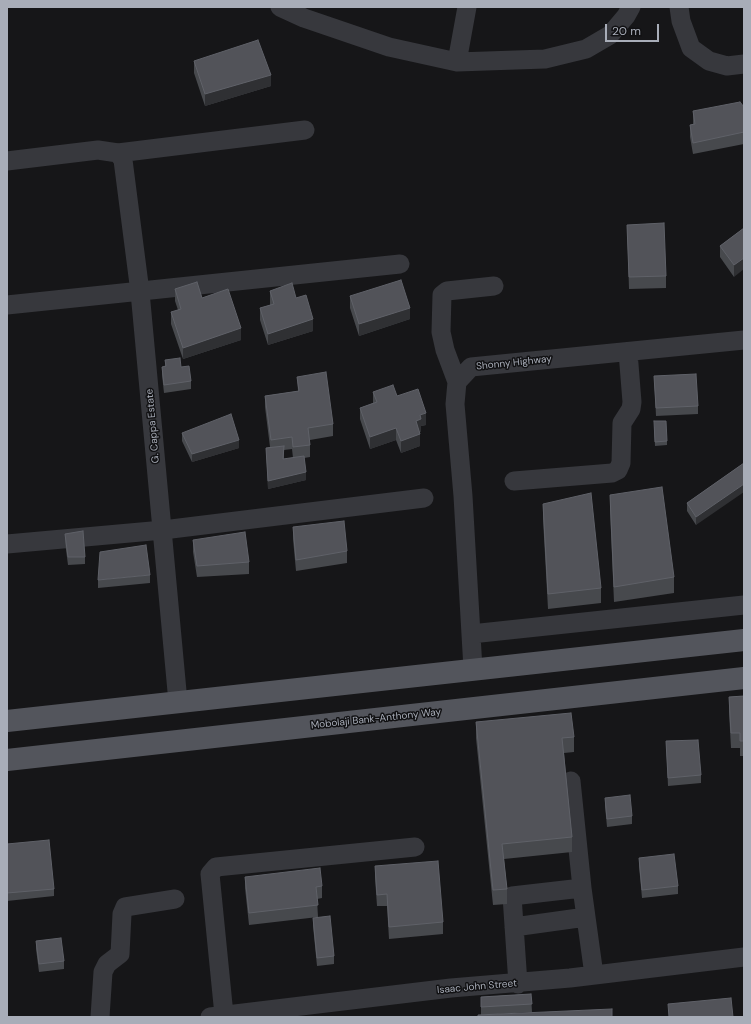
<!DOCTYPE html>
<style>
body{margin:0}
#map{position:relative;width:751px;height:1024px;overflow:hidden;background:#161618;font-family:"DM Sans",sans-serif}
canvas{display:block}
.frame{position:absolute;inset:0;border:8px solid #a8adb8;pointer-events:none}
.scale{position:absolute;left:605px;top:24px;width:54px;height:18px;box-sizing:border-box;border:2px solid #a8adb8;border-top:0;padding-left:5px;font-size:12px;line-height:14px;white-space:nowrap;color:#a8adb8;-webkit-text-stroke:3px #111113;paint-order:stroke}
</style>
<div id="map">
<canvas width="751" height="1024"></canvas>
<div class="frame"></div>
<div class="scale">20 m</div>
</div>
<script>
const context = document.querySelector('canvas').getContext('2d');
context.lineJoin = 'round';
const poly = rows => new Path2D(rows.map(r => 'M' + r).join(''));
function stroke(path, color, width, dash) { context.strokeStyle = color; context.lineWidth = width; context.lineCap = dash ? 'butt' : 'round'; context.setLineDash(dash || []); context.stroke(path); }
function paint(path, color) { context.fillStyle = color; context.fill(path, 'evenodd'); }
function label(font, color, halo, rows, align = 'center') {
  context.font = font + ' "DM Sans",sans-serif'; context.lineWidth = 3; context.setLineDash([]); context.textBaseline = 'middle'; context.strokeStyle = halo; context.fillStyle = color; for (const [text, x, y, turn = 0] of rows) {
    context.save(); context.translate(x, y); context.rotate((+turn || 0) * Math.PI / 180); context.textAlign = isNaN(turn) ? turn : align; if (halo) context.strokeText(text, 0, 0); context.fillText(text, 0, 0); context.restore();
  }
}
const minor = poly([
 [280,7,304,18,389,47,457,62,545,59,586,49,610,35,626,16,631,7],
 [679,7,681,21,691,48,709,61,727,66,744,64],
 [457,62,467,7],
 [118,153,123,160,140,292,178,702],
 [7,161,98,150,118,153,305,130],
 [7,305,400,264],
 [457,382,445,350,441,332,442,295,447,291,494,286],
 [514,481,612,473,618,470,621,463,622,423,631,409,632,402,628,352],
 [7,544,163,530,424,498],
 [471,634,744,605],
 [473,669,463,496,455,404,457,382,471,367,744,340],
 [571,781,582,888],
 [514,927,586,917],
 [518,984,512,896,582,888,594,975],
 [224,1015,210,874,216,867,415,847],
 [100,1017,103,972,107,964,120,954,122,914,125,907,175,899],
 [210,1017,451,988,570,978,744,957]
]);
const major = poly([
 [7,721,744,640],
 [7,760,744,678]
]);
const wall = poly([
 [194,61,271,86,205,106,194,73],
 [744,107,744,144,693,154,690,137,690,125,693,124,693,111],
 [627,225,666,276,666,288,629,289],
 [744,228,734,277,720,257,720,246],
 [175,289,202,298,241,340,183,359,171,324,171,312,178,310,175,301],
 [270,291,296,298,313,331,268,345,260,320,260,308,270,305],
 [350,296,410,319,359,336,350,308],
 [165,360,181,367,191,381,191,389,164,393,162,375,162,367,165,366],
 [654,376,698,406,698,414,656,416],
 [297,377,333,424,333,436,310,440,310,457,304,458,306,480,268,489,266,448,270,447,265,407,265,396,298,391],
 [292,449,293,458,284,459,284,450],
 [373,392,397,396,426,425,421,426,421,431,420,432,420,446,401,453,396,440,370,449,360,419,360,408,373,403],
 [654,426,667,441,667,445,655,446],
 [182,433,239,448,192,462,182,441],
 [744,463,696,525,687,511,687,503],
 [610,495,674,577,674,593,614,602,610,510],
 [543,504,601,588,601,603,548,609,543,519],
 [293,527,347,551,347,563,296,571,293,539],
 [65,534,85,557,85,564,68,565,65,542],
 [193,540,249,562,249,574,197,577,193,552],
 [150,575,150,583,98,588,98,580],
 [744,696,744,756,740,756,740,748,731,748,729,712,729,697],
 [476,722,574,737,574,752,564,753,572,837,572,852,504,859,507,889,507,904,493,905,476,738],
 [666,741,701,775,701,783,668,786],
 [605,798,632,816,632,824,607,827,605,806],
 [7,844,54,889,54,896,7,901],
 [639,858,678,886,678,894,642,898,639,866],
 [375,866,443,922,443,934,389,939,387,906,377,906,375,878],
 [245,877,322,886,322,898,317,899,318,917,249,925,245,888],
 [313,918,334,956,334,964,317,966,313,926],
 [36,941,64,961,64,969,39,972,36,949],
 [531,994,532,1012,481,1015,481,997]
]);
const shadedWall = poly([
 [271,75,271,86,205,106,205,94],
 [744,258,744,269,734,277,734,265],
 [410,308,410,319,359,336,359,324],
 [313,319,313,331,268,345,268,334],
 [241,328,241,340,183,359,183,348],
 [426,413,426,425,421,426,421,431,416,433,416,421,420,415],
 [396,428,396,440,370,449,370,437],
 [420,434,420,446,401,453,401,441],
 [239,440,239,448,192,462,192,454],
 [306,472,306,480,268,489,268,481],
 [744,484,744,492,696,525,696,517]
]);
const building = poly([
 [258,40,271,75,205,94,194,61,258,40],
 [740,102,744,107,744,132,693,143,690,125,695,124,693,111,740,102],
 [664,223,666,276,629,277,627,225,664,223],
 [744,228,744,258,734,265,720,246,744,228],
 [401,280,410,308,359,324,350,296,401,280],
 [197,282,202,298,228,289,241,328,183,348,171,312,181,309,175,289,197,282],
 [292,283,296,298,306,295,313,319,268,334,260,308,274,304,270,291,292,283],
 [180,358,181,367,189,366,191,381,164,385,162,367,166,366,165,360,180,358],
 [326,372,333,424,308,428,310,445,293,447,292,437,271,440,265,396,299,391,297,377,326,372],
 [696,374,698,406,656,408,654,376,696,374],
 [393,385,397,396,418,389,426,413,420,415,421,419,416,421,420,434,401,441,396,428,370,437,360,408,377,402,373,392,393,385],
 [231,414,239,440,192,454,182,433,231,414],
 [654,421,666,421,667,441,655,442,654,421],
 [284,446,283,459,304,456,306,472,268,481,266,448,284,446],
 [744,463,744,484,696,517,687,503,744,463],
 [662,487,674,577,614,587,610,495,662,487],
 [591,493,601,588,548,594,543,504,591,493],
 [344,521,347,551,296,560,293,527,344,521],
 [83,531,85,557,68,557,65,534,83,531],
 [245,532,249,562,197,566,193,540,245,532],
 [146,545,150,575,98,580,100,552,146,545],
 [744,696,744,741,740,741,740,733,731,733,729,697,744,696],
 [571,713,574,737,562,738,572,837,502,844,507,889,493,890,476,722,571,713],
 [698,740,701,775,668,778,666,741,698,740],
 [630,795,632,816,607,819,605,798,630,795],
 [49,840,54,889,7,893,7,844,49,840],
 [674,854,678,886,642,890,639,858,674,854],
 [438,861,443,922,389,927,387,894,377,895,375,866,438,861],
 [320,868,322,886,316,887,318,905,249,913,245,877,320,868],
 [330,916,334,956,317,958,313,918,330,916],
 [61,938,64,961,39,964,36,941,61,938],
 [531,994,532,1004,481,1007,481,997,531,994],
 [731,998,733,1017,669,1017,668,1004,731,998],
 [612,1009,612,1017,478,1017,478,1015,612,1009]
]);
const streetNames = [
 ["Shonny Highway",514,363,-6],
 ["G. Cappa Estate",153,426,-95],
 ["Mobolaji Bank-Anthony Way",376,719,-6],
 ["Isaac John Street",477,987,-5]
];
stroke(minor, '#37383d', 19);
stroke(major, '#53555c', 22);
paint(wall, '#47494d');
paint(shadedWall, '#2f3033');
paint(building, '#525359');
stroke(building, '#5f6168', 1);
label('10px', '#a8adb8', '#111113', streetNames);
</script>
